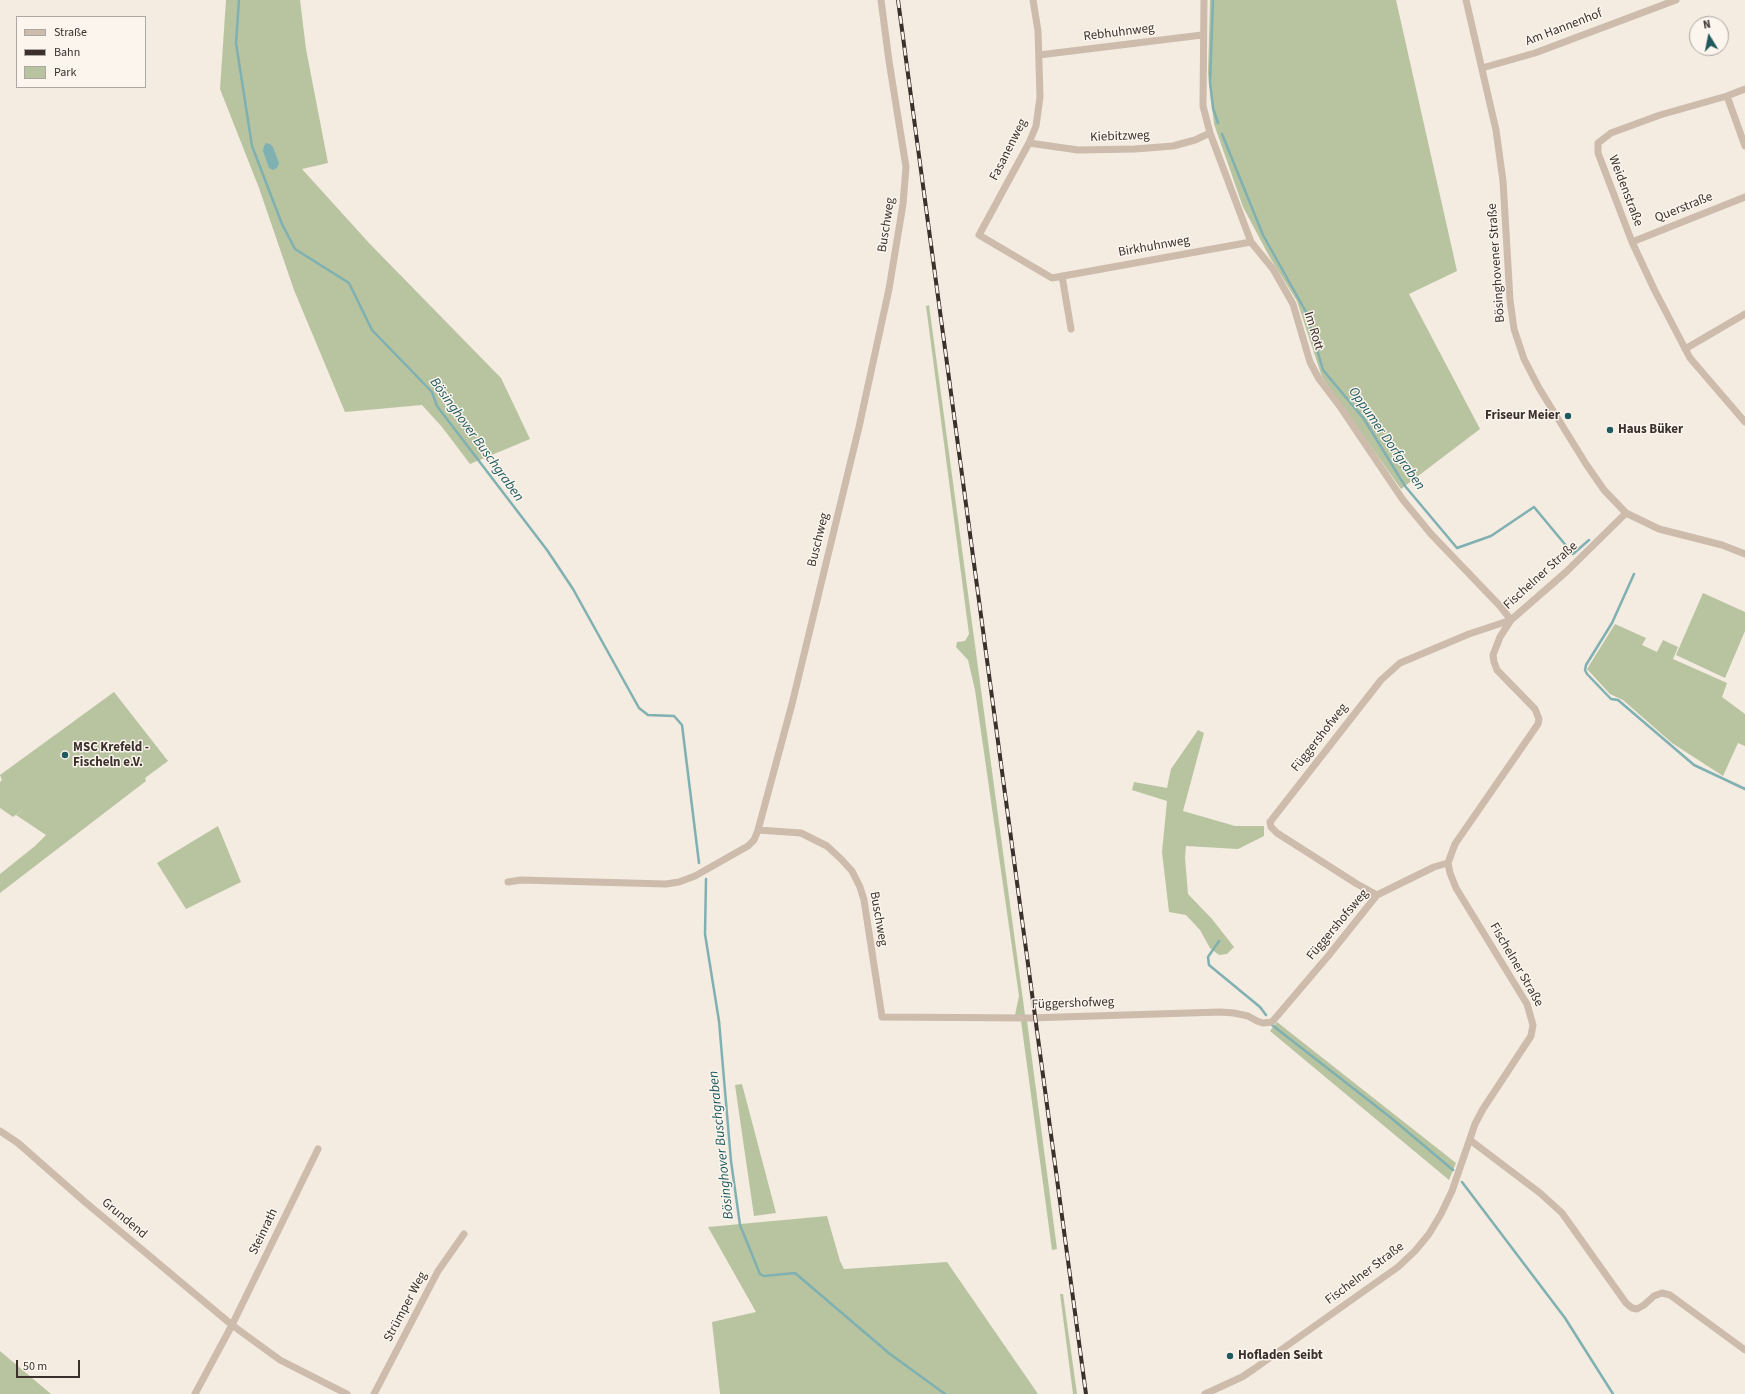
<!DOCTYPE html>
<meta charset="utf-8">
<style>
body{margin:0}
#map{position:relative;width:1745px;height:1394px;overflow:hidden;background:#f4ebe1;font-family:"Source Sans 3",sans-serif}
canvas{display:block}
.legend{position:absolute;left:16px;top:16px;width:130px;height:72px;box-sizing:border-box;background:#fbf5ee;border:1px solid #aea6a0;margin:0;padding:5px 7px;list-style:none;font-size:12px;color:#3b302b}
.legend li{display:flex;align-items:center;gap:8px;height:20px}
.legend b{width:20px;border:1px solid #aea6a0}
.north{position:absolute;left:1689px;top:16px;width:40px;height:40px;box-sizing:border-box;background:#fbf5ee;border:1px solid #aea6a0;border-radius:50%;rotate:350deg;font-size:11px;font-weight:700;line-height:16px;text-align:center;color:#3b302b}
.north::after{content:'';display:block;margin:auto;width:14px;height:18px;background:#1f5a5e;clip-path:polygon(50% 0,100% 100%,50% 72%,0 100%)}
.scale{position:absolute;left:16px;top:1360px;width:64px;height:18px;box-sizing:border-box;border:2px solid #3b302b;border-top:0;padding-left:5px;font-size:12px;line-height:14px;white-space:nowrap;color:#3b302b;-webkit-text-stroke:3px #fbf5ee;paint-order:stroke}
</style>
<div id="map">
<canvas width="1745" height="1394"></canvas>
<ul class="legend">
<li><b style="height:5px;background:#cdbbac"></b>Straße</li>
<li><b style="height:5px;background:#3b302b"></b>Bahn</li>
<li><b style="height:11px;background:#b8c4a0"></b>Park</li>
</ul>
<div class="north">N</div>
<div class="scale">50 m</div>
</div>
<script>
const context = document.querySelector('canvas').getContext('2d');
context.lineJoin = 'round';
function paint(path, color) { context.fillStyle = color; context.fill(path, 'evenodd'); }
const poly = rows => new Path2D(rows.map(r => 'M' + r).join(''));
function stroke(path, color, width, dash) { context.strokeStyle = color; context.lineWidth = width; context.lineCap = dash ? 'butt' : 'round'; context.setLineDash(dash || []); context.stroke(path); }
function label(font, color, halo, rows, align = 'center') {
  context.font = font + ' "Source Sans 3",sans-serif'; context.lineWidth = 3; context.setLineDash([]); context.textBaseline = 'middle'; context.strokeStyle = halo; context.fillStyle = color; for (const [text, x, y, turn = 0] of rows) {
    context.save(); context.translate(x, y); context.rotate((+turn || 0) * Math.PI / 180); context.textAlign = isNaN(turn) ? turn : align; if (halo) context.strokeText(text, 0, 0); context.fillText(text, 0, 0); context.restore();
  }
}
const green = poly([
 [226,0,300,0,306,49,328,163,302,169,369,243,501,378,530,439,470,464,442,427,422,405,345,412,294,290,259,188,220,89],
 [1210,0,1396,0,1457,271,1409,294,1480,429,1401,489,1322,377,1297,301,1269,256,1243,207,1214,124,1208,73],
 [929,305,1025,1015,1015,1015,1019,996,975,690,968,660,956,647,957,642,965,641,969,634,926,306],
 [1703,593,1745,612,1745,631,1725,678,1676,655],
 [1615,624,1646,638,1642,645,1657,652,1663,640,1678,647,1673,659,1727,683,1722,697,1745,714,1745,746,1738,743,1723,776,1672,743,1623,700,1610,694,1587,669],
 [114,692,168,761,145,778,146,781,0,893,0,874,35,846,46,835,16,815,26,807,13,817,0,808,0,782,2,780,0,775],
 [1198,730,1204,733,1183,811,1235,826,1264,826,1264,836,1238,849,1186,846,1185,858,1188,894,1212,919,1234,947,1227,954,1219,955,1210,948,1200,930,1186,915,1169,912,1162,852,1167,801,1132,790,1134,782,1167,788,1171,769],
 [218,826,241,882,186,909,157,863],
 [1021,1021,1027,1021,1057,1249,1052,1250],
 [1277,1022,1456,1163,1449,1180,1270,1031],
 [742,1084,776,1213,754,1216,735,1085],
 [827,1216,840,1261,844,1269,947,1262,1038,1394,720,1394,712,1322,756,1312,708,1227],
 [1060,1294,1063,1294,1077,1394,1073,1394],
 [0,1351,51,1394,0,1394]
]);
const water = poly([
 [266,143,270,144,273,147,279,163,277,168,273,170,269,168,263,151,264,146]
]);
const stream = poly([
 [239,0,236,43,252,146,282,224,295,249,349,283,372,330,432,392,437,406,547,550,573,589,639,708,648,715,674,716,682,725,699,863],
 [1213,0,1210,82,1213,108,1218,123],
 [1222,134,1263,235,1306,312,1323,370,1364,419,1405,486,1457,548,1491,536,1534,507,1573,554,1589,540],
 [1634,574,1612,623,1586,665,1585,670,1587,674,1611,699,1618,700,1694,765,1745,789],
 [706,879,705,934,719,1021,731,1161,740,1225,760,1274,764,1276,795,1273,890,1354,945,1394],
 [1219,941,1208,957,1209,965,1260,1007,1266,1015],
 [1272,1025,1390,1117,1453,1170],
 [1462,1182,1565,1318,1613,1394]
]);
const minor = poly([
 [881,0,889,61,906,167,903,204,889,289,859,427,792,704,758,830,801,833,827,846,841,859,852,871,860,887,864,900,882,1017,1030,1018,1220,1012,1234,1013,1248,1016,1257,1021,1263,1023,1272,1022,1329,955,1377,895,1434,867,1448,863],
 [1033,0,1038,31,1040,97,1036,126,1029,143,979,235,1052,278,1251,242],
 [1204,0,1203,106,1210,133,1251,242,1273,269,1293,304,1310,362,1319,379,1341,408,1403,500,1431,534,1500,606,1511,620],
 [1466,0,1496,130,1503,181,1510,300,1514,329,1524,359,1539,388,1586,464,1604,490,1626,513,1659,529,1722,545,1745,554],
 [1039,55,1202,35],
 [1482,68,1535,53,1676,0],
 [1745,89,1727,96,1745,146],
 [1727,96,1660,115,1611,133,1598,143,1598,153,1632,242,1655,291,1690,358,1745,422],
 [1029,143,1078,150,1135,149,1173,146,1195,140,1210,133],
 [1632,242,1745,197],
 [1062,276,1071,329],
 [1685,349,1745,314],
 [508,882,521,880,557,881,666,884,679,882,695,876,748,846,754,840,758,830],
 [1377,895,1357,884,1277,833,1271,827,1270,822,1381,680,1400,663,1469,634,1511,620],
 [0,1131,18,1143,85,1202,232,1325,195,1394],
 [1470,1140,1540,1193,1562,1213,1626,1303,1632,1308,1637,1309,1644,1305,1654,1296,1662,1293,1670,1295,1745,1350],
 [318,1149,232,1325,280,1360,347,1394],
 [374,1394,438,1271,464,1234],
 [1205,1394,1242,1377,1254,1369,1398,1267,1415,1251,1429,1234,1441,1214,1452,1191,1475,1124,1483,1109,1531,1036,1533,1025,1527,1004,1456,888,1450,873,1448,863,1455,844,1538,724,1539,719,1535,709,1497,670,1494,662,1493,655,1500,637,1511,620,1566,572,1626,513]
]);
const rail = poly([
 [898,0,1086,1394]
]);
const markers = [
 [1568,416,4,"#1f5a5e"],
 [1610,430,4,"#1f5a5e"],
 [65,755,4,"#1f5a5e"],
 [1230,1356,4,"#1f5a5e"]
];
const streetNames = [
 ["Am Hannenhof",1564,28,-21],
 ["Rebhuhnweg",1119,33,-7],
 ["Kiebitzweg",1120,137,-2],
 ["Fasanenweg",1009,150,-63],
 ["Weidenstraße",1625,191,69],
 ["Querstraße",1684,208,-22],
 ["Buschweg",887,225,-81],
 ["Birkhuhnweg",1154,247,-10],
 ["Bösinghovener Straße",1497,263,-94],
 ["Im Rott",1313,331,73],
 ["Buschweg",819,540,-76],
 ["Fischelner Straße",1541,576,-42],
 ["Függershofweg",1320,738,-52],
 ["Buschweg",878,919,80],
 ["Függershofsweg",1338,925,-50],
 ["Fischelner Straße",1516,965,60],
 ["Függershofweg",1073,1004,-2],
 ["Grundend",124,1219,40],
 ["Steinrath",264,1232,-64],
 ["Fischelner Straße",1365,1274,-37],
 ["Strümper Weg",406,1307,-62]
];
const poiNames = [
 ["Friseur Meier",1560,416,"right"],
 ["Haus Büker",1618,430],
 ["MSC Krefeld -",73,748],
 ["Fischeln e.V.",73,763],
 ["Hofladen Seibt",1238,1356]
];
const waterNames = [
 ["Oppumer Dorfgraben",1386,439,55],
 ["Bösinghover Buschgraben",476,440,54],
 ["Bösinghover Buschgraben",722,1145,-96]
];
paint(green, '#b8c4a0');
paint(water, '#7fb0b2');
stroke(stream, '#7fb0b2', 2.5);
stroke(minor, '#cdbbac', 7);
stroke(rail, '#3b302b', 4);
stroke(rail, '#fbf5ee', 2.5, [8]);
for (const [x, y, r, color] of markers) { const dot = new Path2D(); dot.arc(x, y, r, 0, 2 * Math.PI); context.fillStyle = color; context.fill(dot); stroke(dot, '#fbf5ee', 1.5); }
label('13px', '#3b302b', '#fbf5ee', streetNames);
label('bold 13px', '#3b302b', '#fbf5ee', poiNames, 'left');
label('italic 14px', '#1f5a5e', '#fbf5ee', waterNames);
</script>
